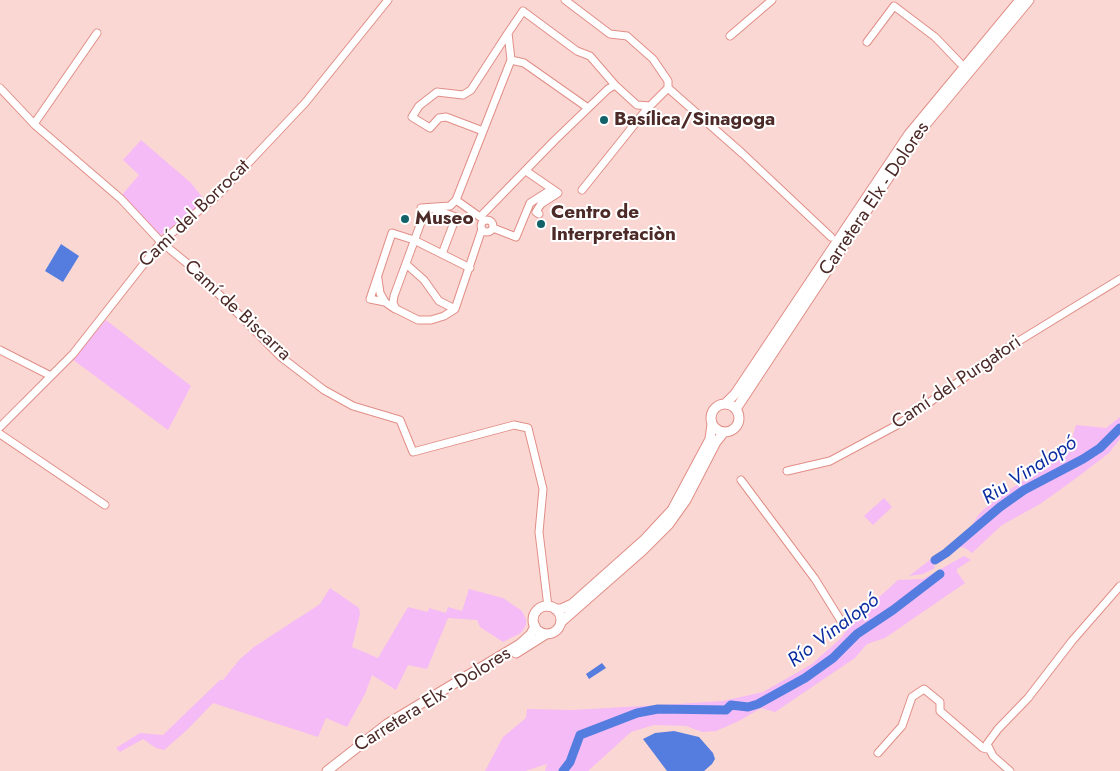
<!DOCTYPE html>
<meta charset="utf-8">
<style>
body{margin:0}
canvas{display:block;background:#fbd7d3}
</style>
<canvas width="1120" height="771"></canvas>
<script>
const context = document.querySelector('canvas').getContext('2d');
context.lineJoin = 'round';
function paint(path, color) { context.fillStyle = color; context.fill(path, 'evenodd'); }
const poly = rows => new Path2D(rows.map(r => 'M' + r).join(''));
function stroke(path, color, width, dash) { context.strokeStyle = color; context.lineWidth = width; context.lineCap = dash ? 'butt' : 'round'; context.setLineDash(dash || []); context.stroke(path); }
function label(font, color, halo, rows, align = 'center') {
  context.font = font + ' Jost,sans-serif'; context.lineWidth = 4; context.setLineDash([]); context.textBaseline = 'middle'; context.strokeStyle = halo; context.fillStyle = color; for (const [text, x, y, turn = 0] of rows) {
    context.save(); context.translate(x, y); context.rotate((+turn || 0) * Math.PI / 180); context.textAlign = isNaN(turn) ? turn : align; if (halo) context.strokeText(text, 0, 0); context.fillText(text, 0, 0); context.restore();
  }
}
const green = poly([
 [141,140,191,183,206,202,167,233,160,235,121,196,139,175,123,160],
 [106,320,191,386,168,430,72,359],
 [1120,417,1120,439,1109,453,1075,479,1040,504,1002,525,972,553,965,548,960,547,933,563,935,568,923,574,909,576,969,530,979,514,994,500,1035,473,1053,458,1060,447,1071,442,1076,425,1106,428],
 [884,498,892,507,873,525,864,516],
 [964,556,971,560,957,569,957,572,965,583,885,638,867,644,855,658,775,712,761,708,739,721,716,731,702,732,686,726,654,725,631,732,588,771,545,771,547,764,525,771,485,771,503,737,526,718,527,709,572,710,678,704,723,701,763,692,812,664,841,638,854,620,898,580,923,579],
 [330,588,359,608,360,614,352,647,378,658,408,607,428,612,429,608,446,613,448,607,462,611,469,589,503,598,522,611,526,619,526,625,521,633,503,642,480,627,477,620,448,618,427,669,408,665,396,690,372,675,365,694,347,727,326,718,318,737,213,703,187,730,164,750,156,748,143,739,120,752,116,748,140,733,163,735,220,680,223,680,240,659,254,647,320,604]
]);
const water = poly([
 [61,244,79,256,63,282,45,271],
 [602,663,606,668,589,679,586,674],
 [674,731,699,737,713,753,715,759,712,764,704,771,667,771,643,739,655,733]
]);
const river = poly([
 [935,560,946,553,1000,507,1024,490,1083,459,1100,448,1120,428],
 [563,771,570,762,580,735,637,713,658,709,726,710,731,705,748,707,758,704,805,678,833,658,857,634,893,610,940,574]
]);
const minor = poly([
 [565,0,610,34,627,36,653,59,668,81,668,88],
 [730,36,772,0],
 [867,42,894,6,935,37,960,63],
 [511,60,508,33,523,11,577,51,590,56,615,85],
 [0,88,35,125,121,199,161,242,194,269,281,357,324,390,353,406,400,420,413,452,514,425,528,428,543,489,539,532,548,607],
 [647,109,668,88,743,154,831,237],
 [34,124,97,33],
 [483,131,446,117,439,118,430,128,412,117,419,106,437,92,463,95,471,90,508,33],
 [526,171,558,193,541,204,536,212,539,214],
 [582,190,646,110],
 [456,200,511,60,524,63,588,108],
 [421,208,450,206,456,200,480,217,555,140,608,89,615,85,637,105,650,106],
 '481 226a6 6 0 1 1 12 0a6 6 0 1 1-12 0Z',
 [493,228,516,237,530,203,552,189],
 [442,254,456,217,430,208,423,217,394,296,393,303,396,309,418,320,431,320,444,316,455,309,482,229],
 [406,264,424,280,439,301,455,309],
 [378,279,380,293,385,302],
 [395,309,385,302,370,299,392,233,414,240,470,268],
 [0,350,51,376],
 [0,427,73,354,161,242,220,193,305,103,388,0],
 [0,434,105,505],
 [787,471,830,461,899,424,996,355,1120,279],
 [741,480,815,579,841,621],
 [878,753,902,726,912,697,924,689,940,702,940,711,983,748,987,749],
 [1010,771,993,756,987,744,998,729,1028,698,1072,641,1120,586]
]);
const major = poly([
 [726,403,735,394,909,134,1020,0],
 '711 418a14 14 0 1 1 28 0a14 14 0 1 1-28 0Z',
 [736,409,916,136,1029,0],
 '533 620a14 14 0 1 1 28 0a14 14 0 1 1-28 0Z',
 [555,609,561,609,572,604,645,539,672,510,710,439,712,424],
 [561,622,643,550,669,524,686,500,716,442,724,432],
 [516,653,546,634],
 [327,771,387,724,520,644,531,634,535,626]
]);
const markers = [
 [604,120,5,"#13626a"],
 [405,219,5,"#13626a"],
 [541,224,5,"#13626a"]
];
const poiNames = [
 ["Basílica/Sinagoga",614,120],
 ["Centro de",551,213],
 ["Interpretaciòn",551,235],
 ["Museo",415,219]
];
const streetNames = [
 ["Carretera Elx - Dolores",875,199,-56],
 ["Camí del Borrocat",195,214,-44],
 ["Camí de Biscarra",237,311,43],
 ["Camí del Purgatori",957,383,-34],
 ["Carretera Elx - Dolores",433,700,-32]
];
const waterNames = [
 ["Riu Vinalopó",1030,471,-33],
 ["Río Vinalopó",834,631,-37]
];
paint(green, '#f4bbf6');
paint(water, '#547ddf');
stroke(river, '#547ddf', 9);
stroke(minor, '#e18e87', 9);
stroke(major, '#e18e87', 11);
stroke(minor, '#fff', 7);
stroke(major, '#fff', 9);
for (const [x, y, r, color] of markers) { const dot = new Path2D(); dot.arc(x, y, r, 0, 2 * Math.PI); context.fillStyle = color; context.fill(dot); stroke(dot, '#fff', 2); }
label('bold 19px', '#4c2a27', '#fff', poiNames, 'left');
label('19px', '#4c2a27', '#fff', streetNames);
label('italic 20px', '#0d2ea0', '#fff', waterNames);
</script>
